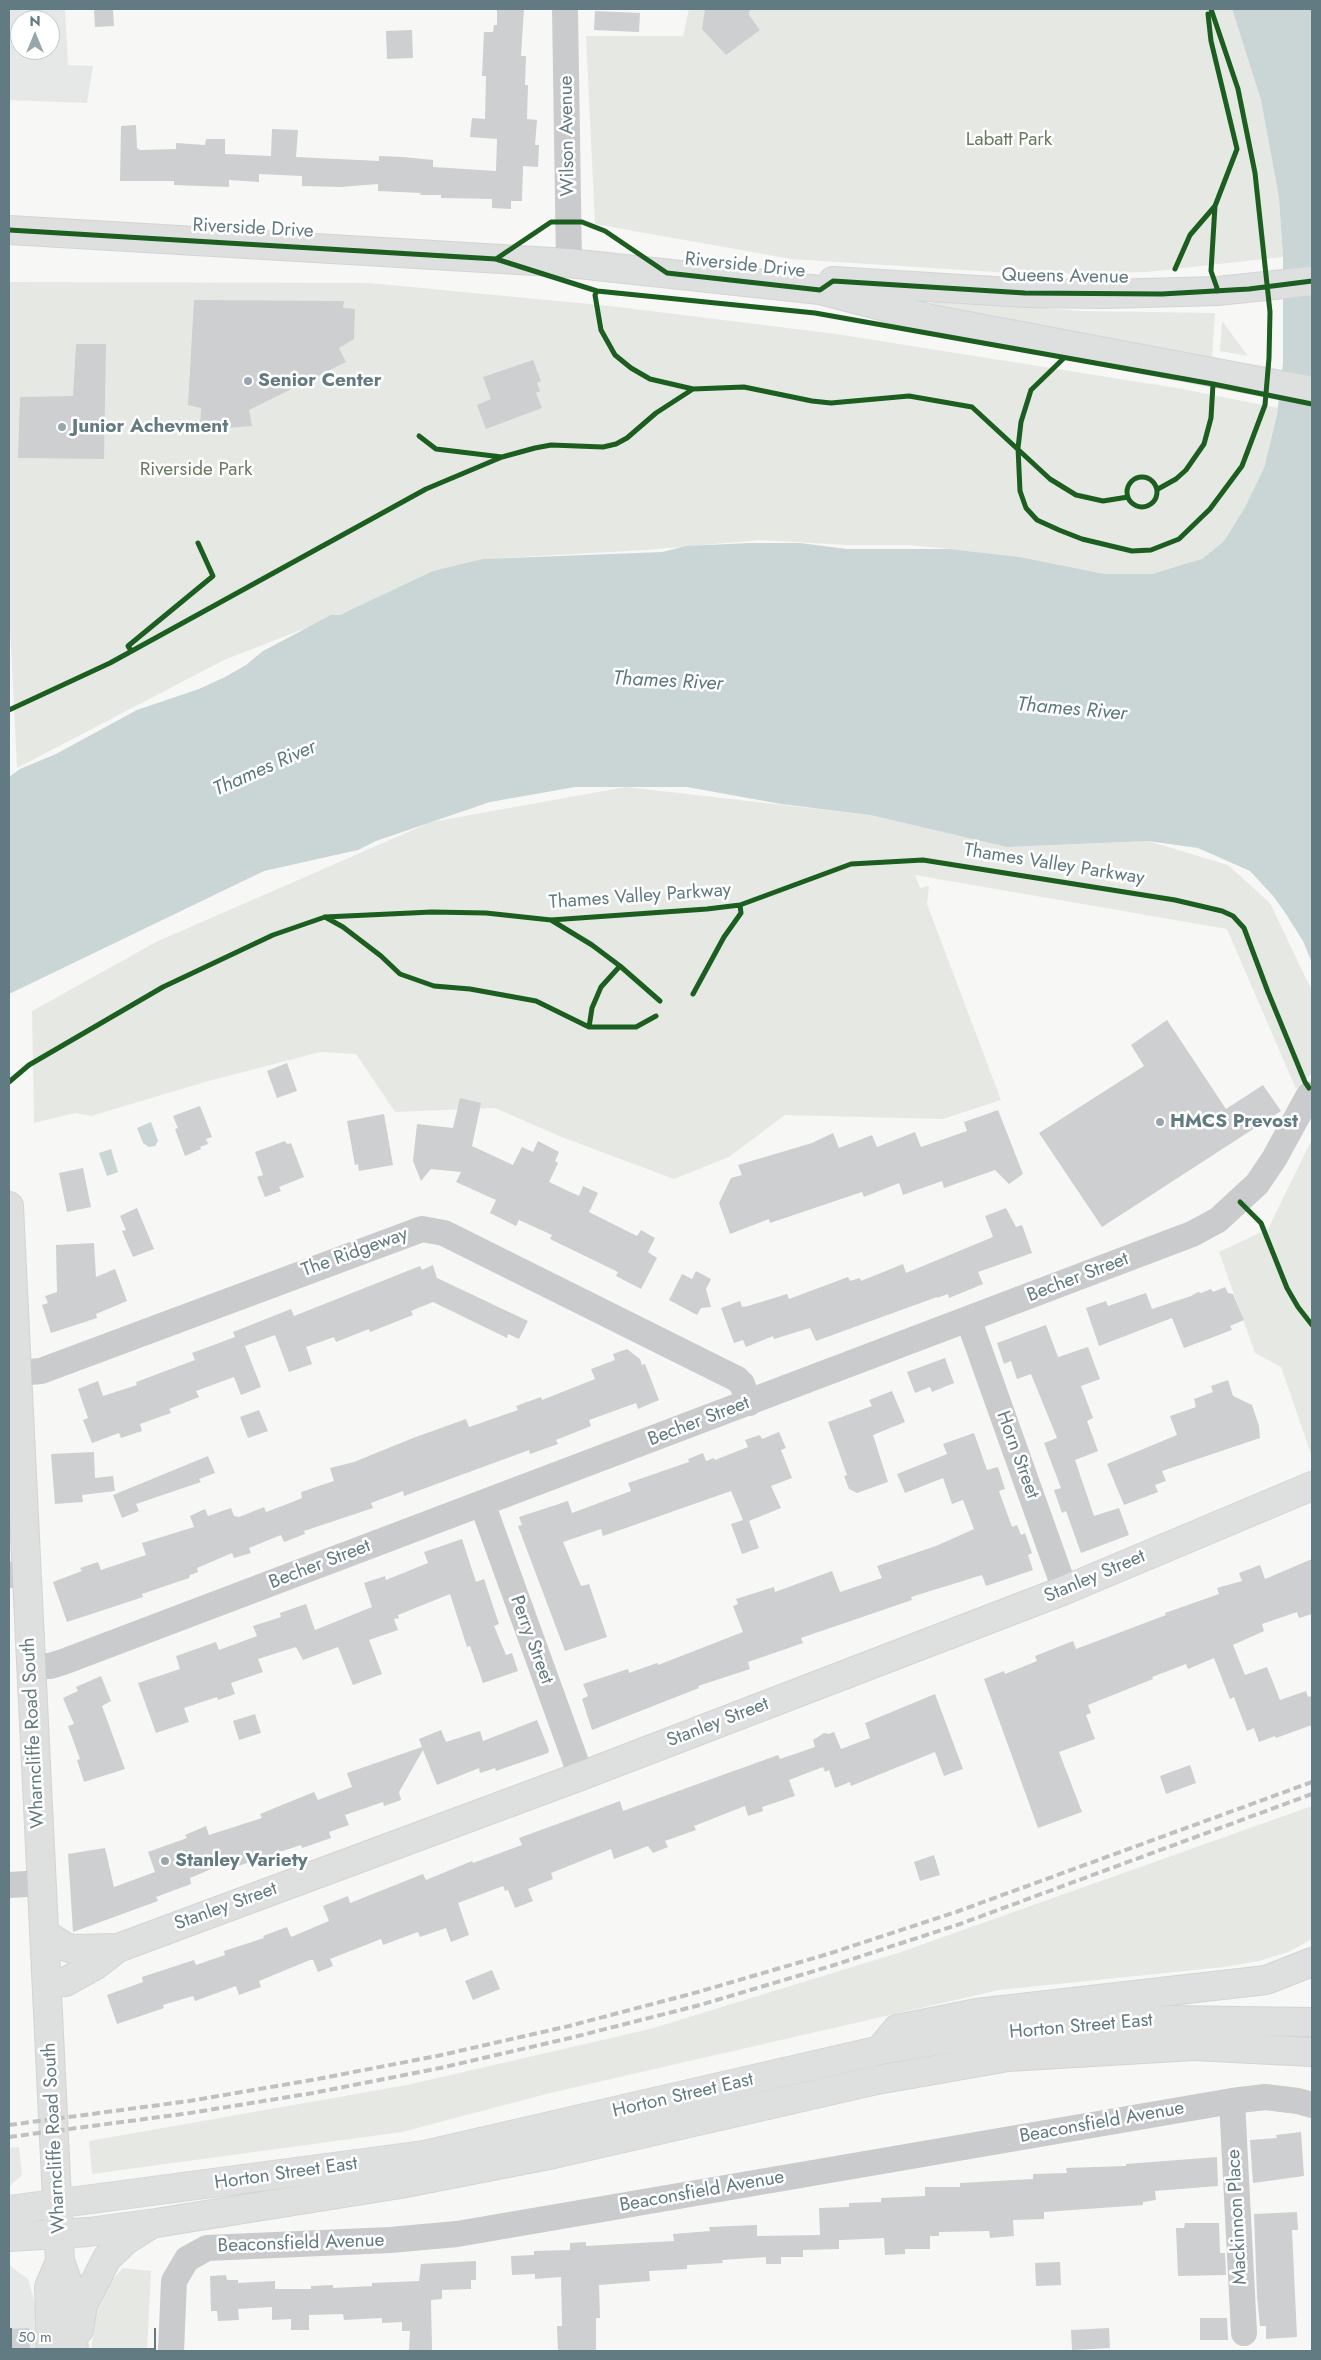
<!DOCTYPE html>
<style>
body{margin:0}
#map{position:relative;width:1321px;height:2360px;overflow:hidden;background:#f7f7f6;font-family:Jost,sans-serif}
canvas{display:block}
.frame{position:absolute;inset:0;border:10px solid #627a81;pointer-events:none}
.north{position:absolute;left:10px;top:10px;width:50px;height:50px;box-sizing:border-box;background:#fff;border:1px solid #c0cacd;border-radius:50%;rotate:0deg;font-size:14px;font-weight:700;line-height:20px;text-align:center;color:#627a81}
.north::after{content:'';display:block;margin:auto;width:18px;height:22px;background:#96a6aa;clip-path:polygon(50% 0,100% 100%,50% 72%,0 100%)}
.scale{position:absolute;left:10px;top:2328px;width:146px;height:22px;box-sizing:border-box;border:2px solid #627a81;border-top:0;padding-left:6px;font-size:15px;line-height:18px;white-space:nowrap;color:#627a81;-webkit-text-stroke:4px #fff;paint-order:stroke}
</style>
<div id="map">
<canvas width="1321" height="2360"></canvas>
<div class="frame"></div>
<div class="north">N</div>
<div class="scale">50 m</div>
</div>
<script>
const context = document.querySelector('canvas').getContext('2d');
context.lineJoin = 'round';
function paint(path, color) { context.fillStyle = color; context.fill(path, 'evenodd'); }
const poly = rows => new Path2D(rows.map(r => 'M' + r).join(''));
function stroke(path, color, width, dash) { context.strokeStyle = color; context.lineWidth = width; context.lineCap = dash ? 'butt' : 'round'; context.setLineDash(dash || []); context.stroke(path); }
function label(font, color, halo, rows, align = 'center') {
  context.font = font + ' Jost,sans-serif'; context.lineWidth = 5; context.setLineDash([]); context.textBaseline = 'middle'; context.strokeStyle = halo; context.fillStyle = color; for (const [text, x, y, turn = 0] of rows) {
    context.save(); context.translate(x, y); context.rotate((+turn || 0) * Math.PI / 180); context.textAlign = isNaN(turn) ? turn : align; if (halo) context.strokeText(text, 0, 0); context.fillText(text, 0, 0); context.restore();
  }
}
const built = poly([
 [9,9,65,9,68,65,93,66,87,103,9,100],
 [20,20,50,20,50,50,20,50],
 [9,2265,28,2279,40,2320,40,2351,9,2351]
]);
const green = poly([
 [689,9,1232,9,1261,100,1279,198,1283,257,1147,272,1026,274,791,259,595,224,586,36,683,36],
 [9,282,369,283,610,306,836,334,1177,388,1278,408,1264,468,1245,507,1223,542,1202,559,1170,570,1152,574,1105,574,1020,557,950,549,909,545,848,545,760,540,647,550,483,559,224,660,17,768,9,605],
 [934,299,1083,311,1215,313,1212,357,933,305,931,303],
 [1222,321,1248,356,1220,351],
 [626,787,870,815,1007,847,1148,841,1228,865,1270,903,1312,991,1312,1073,1296,1089,1227,929,915,875,920,888,929,886,927,904,1001,1100,943,1119,785,1115,729,1157,674,1179,559,1136,495,1108,395,1112,356,1054,320,1052,205,1082,91,1116,75,1113,34,1123,32,1011,156,942,431,822],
 [1312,1139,1312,1453,1311,1454,1281,1367,1255,1353,1219,1252,1268,1229],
 [1312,1806,1312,1939,1288,1952,1259,1961,1224,1967,999,1990,550,2093,402,2132,92,2174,89,2141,407,2085,650,2029,901,1952],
 [19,2147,22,2175,9,2187,9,2148],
 [123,2268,151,2271,147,2351,91,2351,96,2314,111,2281]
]);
const water = poly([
 [1232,9,1312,9,1312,963,1303,941,1286,914,1274,897,1250,871,1198,848,1148,841,1007,847,870,815,781,804,687,787,575,787,490,802,376,841,358,850,264,871,9,994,9,777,20,769,56,754,137,710,199,689,225,677,246,665,263,651,331,615,340,615,433,571,483,559,662,552,686,546,750,543,800,543,847,549,950,549,1020,557,1105,574,1152,574,1202,559,1223,542,1229,533,1245,507,1264,468,1277,414,1283,363,1283,257,1279,198,1261,100],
 [151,1122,158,1141,155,1146,149,1147,143,1143,137,1128],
 [111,1149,118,1172,107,1176,99,1153]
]);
const building = poly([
 [94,9,113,9,114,26,95,27],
 [497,9,524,9,521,56,526,56,525,85,528,85,527,119,537,120,535,145,539,145,538,167,523,166,522,201,511,201,511,209,492,208,492,199,441,198,441,195,420,195,421,193,378,191,378,184,341,187,302,186,302,176,259,174,259,182,229,180,229,187,174,185,174,181,120,181,121,126,136,125,137,148,140,150,176,149,176,143,205,145,206,139,225,139,225,154,271,156,272,129,298,130,296,157,379,161,379,156,403,157,433,160,433,167,496,171,497,139,470,137,472,118,485,119,486,76,482,76,484,32,493,32,494,25,497,25],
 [705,9,750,9,749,15,760,30,726,55,702,29],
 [595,11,640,13,639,32,594,30],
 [412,30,413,58,387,59,386,31],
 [194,300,344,301,343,308,355,309,354,339,339,348,346,362,249,410,252,426,200,430,201,408,188,405],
 [76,344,106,344,104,459,18,458,20,397,73,396],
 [533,360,541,381,537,383,540,391,536,393,542,408,486,429,477,405,491,399,483,377],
 [1167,1020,1226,1109,1263,1085,1281,1111,1102,1227,1039,1133,1144,1066,1131,1045],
 [287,1063,297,1091,277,1098,267,1071],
 [460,1098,481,1103,472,1146,513,1165,522,1147,533,1152,538,1141,559,1152,555,1161,558,1163,549,1182,579,1196,583,1186,598,1193,589,1212,637,1236,641,1230,655,1238,648,1252,657,1258,641,1289,616,1276,618,1272,550,1239,552,1235,519,1220,516,1226,490,1213,496,1200,456,1182,461,1172,431,1169,421,1181,413,1161,417,1124,453,1128],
 [200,1106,212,1137,206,1139,208,1144,200,1147,201,1149,185,1156,175,1129,178,1128,173,1116],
 [998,1110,1023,1174,1009,1184,995,1170,944,1188,942,1181,903,1195,899,1183,864,1197,862,1192,770,1223,769,1219,730,1234,719,1203,731,1178,742,1175,738,1165,812,1143,833,1133,839,1148,872,1135,877,1147,915,1132,921,1147,967,1131,964,1122],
 [384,1114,393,1165,359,1171,358,1164,355,1165,347,1121],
 [285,1141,287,1144,291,1143,304,1177,279,1187,281,1191,265,1197,257,1177,263,1175,255,1152],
 [83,1168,91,1207,67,1212,59,1173],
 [137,1208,154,1249,133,1257,122,1231,126,1230,120,1216],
 [1006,1208,1016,1227,1022,1225,1032,1253,978,1272,983,1284,949,1298,948,1294,937,1298,937,1297,816,1341,810,1328,774,1339,773,1336,746,1347,743,1340,734,1343,721,1308,740,1301,742,1307,748,1306,787,1294,789,1299,848,1277,850,1281,860,1278,861,1281,903,1264,906,1273,993,1237,985,1216],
 [94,1243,96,1277,115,1269,127,1301,96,1314,97,1318,51,1333,42,1305,48,1303,45,1296,57,1292,56,1245],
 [433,1265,437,1278,528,1321,519,1339,508,1334,507,1338,433,1302,411,1311,413,1315,370,1332,369,1329,336,1342,334,1337,306,1347,312,1364,289,1372,275,1335,245,1346,261,1387,241,1395,234,1377,196,1391,199,1397,169,1409,171,1413,140,1424,142,1431,121,1438,119,1433,92,1443,83,1420,88,1418,78,1389,98,1381,103,1396,137,1385,136,1382,195,1360,192,1353,235,1337,233,1332,291,1309,294,1316,420,1266,422,1270],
 [696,1271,711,1279,706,1289,711,1307,701,1308,697,1315,669,1300,682,1274,692,1279],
 [1225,1287,1228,1293,1233,1294,1244,1320,1230,1326,1232,1330,1184,1348,1172,1318,1099,1346,1086,1308,1106,1301,1108,1306,1146,1293,1152,1309,1191,1296,1198,1292,1201,1293,1211,1289,1213,1292],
 [1046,1325,1058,1357,1088,1347,1100,1379,1081,1386,1093,1418,1087,1421,1098,1451,1075,1460,1094,1516,1119,1508,1129,1535,1081,1553,1066,1511,1062,1513,1054,1490,1061,1488,1044,1443,1057,1438,1031,1374,1017,1379,1011,1361,1004,1364,997,1343],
 [627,1349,640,1359,642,1365,645,1364,659,1400,638,1409,636,1403,589,1420,591,1426,556,1440,558,1444,530,1454,529,1450,404,1496,403,1491,371,1503,373,1508,304,1531,305,1534,284,1542,281,1535,249,1548,251,1553,234,1558,232,1553,197,1568,198,1572,190,1575,189,1578,142,1594,143,1597,134,1600,67,1622,53,1582,82,1571,80,1568,98,1562,101,1570,146,1555,142,1543,194,1527,190,1516,205,1509,208,1516,231,1508,234,1516,239,1517,264,1507,266,1512,290,1503,302,1498,301,1492,334,1481,330,1468,354,1462,413,1438,466,1419,469,1427,518,1410,516,1406,541,1397,542,1400,595,1379,591,1369,615,1360,613,1354],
 [945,1358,954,1383,932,1392,930,1387,915,1393,907,1372],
 [1228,1380,1233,1396,1252,1405,1259,1426,1260,1438,1162,1471,1166,1481,1155,1485,1158,1492,1124,1505,1107,1464,1177,1435,1170,1416,1196,1407,1194,1399,1213,1392,1211,1386],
 [892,1391,905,1422,873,1435,888,1482,857,1493,849,1489,844,1476,847,1475,828,1422,872,1406,869,1400],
 [259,1410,268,1431,248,1438,240,1417],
 [779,1432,786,1448,781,1450,792,1478,771,1486,781,1508,749,1521,759,1548,742,1554,731,1524,743,1520,731,1491,603,1536,601,1529,563,1542,581,1586,589,1584,607,1637,565,1651,518,1526,522,1525,519,1517,568,1501,572,1513,631,1491,628,1483,689,1462,688,1459,703,1453,706,1461,714,1458,715,1460,748,1447,745,1440,760,1435,762,1439],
 [974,1433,987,1470,998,1467,1005,1489,999,1491,1012,1527,1017,1525,1021,1535,1025,1533,1032,1553,1028,1555,1033,1570,986,1586,982,1575,911,1597,912,1600,801,1638,803,1643,748,1662,750,1669,698,1686,699,1688,592,1730,582,1699,588,1696,583,1684,628,1669,629,1673,657,1663,658,1665,743,1632,733,1606,738,1604,736,1599,774,1587,775,1592,832,1571,840,1592,882,1578,877,1566,936,1546,974,1529,963,1500,952,1504,943,1478,905,1493,897,1474,947,1454,943,1444],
 [94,1452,95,1478,113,1476,115,1491,82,1495,83,1502,55,1504,51,1454],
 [208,1456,215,1473,199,1479,201,1482,136,1504,139,1511,122,1518,113,1495],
 [462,1539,476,1582,484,1579,499,1624,494,1626,506,1655,512,1653,518,1671,483,1683,470,1646,467,1647,450,1594,398,1615,399,1618,394,1619,398,1630,369,1640,382,1674,353,1685,338,1647,303,1660,296,1647,258,1659,263,1672,231,1683,235,1694,218,1700,217,1697,184,1708,189,1722,156,1733,138,1683,180,1669,176,1656,216,1642,219,1650,257,1636,253,1626,281,1617,280,1613,306,1604,315,1630,372,1607,364,1583,385,1576,386,1580,428,1563,424,1552],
 [1312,1559,1312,1614,1299,1618,1297,1612,1262,1624,1264,1631,1233,1645,1245,1675,1267,1667,1280,1700,1306,1691,1308,1697,1312,1696,1312,1725,1276,1738,1275,1736,1259,1742,1254,1728,1247,1731,1234,1697,1230,1699,1214,1658,1188,1669,1186,1664,1152,1677,1153,1679,1088,1705,1091,1713,1086,1715,1095,1739,1059,1752,1082,1812,1038,1828,984,1679,1004,1671,1005,1674,1037,1661,1035,1656,1073,1641,1076,1649,1166,1615,1165,1613,1219,1594,1217,1588,1242,1581,1239,1573,1260,1565,1265,1579],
 [101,1676,111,1701,102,1706,125,1769,84,1782,77,1760,80,1759,68,1726,74,1724,63,1698,78,1691,76,1687],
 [935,1694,963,1769,944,1776,935,1752,851,1786,850,1782,835,1788,829,1770,825,1772,823,1767,789,1780,795,1796,762,1807,763,1811,748,1816,745,1806,694,1826,696,1830,665,1841,668,1847,653,1853,648,1846,614,1859,611,1849,551,1873,553,1879,528,1889,533,1901,515,1908,508,1890,505,1891,503,1886,458,1903,469,1935,451,1942,446,1928,420,1937,418,1932,383,1945,381,1939,330,1959,333,1966,318,1972,313,1960,310,1960,259,1981,261,1987,239,1995,236,1986,195,2001,193,1996,163,2005,164,2008,117,2024,107,1995,143,1982,142,1977,194,1960,196,1965,225,1955,224,1951,264,1938,263,1936,287,1927,291,1937,329,1921,323,1906,348,1896,350,1903,423,1874,426,1880,472,1861,473,1863,522,1845,519,1838,620,1801,623,1811,778,1755,780,1759,815,1747,813,1740,824,1733,829,1734,834,1732,841,1749,870,1738,865,1723],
 [255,1714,261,1733,239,1740,233,1721],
 [537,1720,549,1750,548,1753,496,1771,495,1768,480,1773,479,1768,437,1785,423,1750,399,1792,401,1800,384,1806,383,1802,345,1815,349,1825,329,1832,331,1838,302,1848,301,1845,238,1866,235,1859,190,1878,191,1884,156,1897,158,1901,73,1932,68,1854,105,1848,114,1887,155,1872,148,1852,187,1838,185,1835,206,1826,209,1835,262,1818,260,1814,314,1792,318,1800,352,1787,347,1773,422,1747,419,1739,441,1730,446,1742,480,1731,483,1741],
 [1190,1765,1196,1783,1166,1794,1160,1776],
 [934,1855,940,1875,920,1881,914,1862],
 [492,1970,500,1989,473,2000,465,1981],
 [1301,2132,1304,2176,1253,2183,1250,2140,1277,2138,1276,2135],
 [1217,2157,1218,2186,1155,2191,1156,2200,1143,2202,1143,2205,1044,2212,1044,2219,1013,2220,1014,2236,990,2238,989,2231,939,2232,939,2236,930,2236,930,2249,905,2249,905,2254,885,2255,884,2238,842,2240,839,2240,839,2249,803,2250,803,2257,781,2257,781,2264,766,2264,766,2257,722,2260,723,2263,687,2265,687,2269,649,2271,650,2281,599,2285,600,2318,596,2318,596,2351,558,2351,557,2326,562,2326,561,2277,535,2279,535,2274,512,2275,511,2256,534,2255,534,2251,570,2250,570,2243,586,2242,586,2246,674,2241,673,2234,710,2231,709,2227,757,2225,757,2236,820,2235,819,2208,849,2207,849,2203,881,2202,881,2198,925,2196,925,2187,960,2187,960,2183,1033,2179,1033,2174,1067,2173,1066,2168,1126,2166,1126,2164],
 [1297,2212,1298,2230,1292,2230,1297,2337,1266,2339,1266,2326,1260,2326,1257,2296,1254,2214],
 [1185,2223,1219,2223,1220,2253,1225,2253,1226,2275,1178,2276,1176,2228,1184,2228],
 [476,2261,476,2280,471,2280,471,2289,442,2290,442,2299,431,2300,432,2351,409,2351,410,2331,402,2331,402,2322,382,2323,382,2318,344,2320,343,2314,309,2315,309,2330,291,2330,291,2319,272,2320,272,2307,238,2309,239,2320,218,2321,217,2311,211,2311,210,2276,226,2275,227,2280,238,2280,238,2283,275,2281,275,2289,311,2289,311,2286,333,2285,333,2288,372,2286,372,2283,419,2281,421,2264],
 [1060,2262,1061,2285,1036,2286,1035,2263],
 [1200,2318,1227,2318,1228,2340,1200,2340],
 [29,2328,30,2351,9,2351,9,2329],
 [1109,2328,1110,2348,1072,2350,1071,2330]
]);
const minor = poly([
 [565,9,569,263],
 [969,1321,1065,1590],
 [18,1373,41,1371,422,1229,444,1233,737,1379,742,1384,749,1403],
 [482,1503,581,1776],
 [9,1575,27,1573],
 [30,1666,50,1666,63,1662,1192,1234,1218,1220,1257,1184,1274,1159,1309,1095],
 [9,1885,43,1883],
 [1232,2101,1244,2333],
 [171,2351,174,2281,187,2259,207,2248,390,2240,457,2234,1232,2101,1265,2097,1298,2101,1312,2105]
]);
const major = poly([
 [9,230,569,263,820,290,931,319,1312,391],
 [833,281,1025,293,1106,294,1218,291,1312,281],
 [9,1206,60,2261,69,2286,74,2351],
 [45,1934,64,1946,72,1949,118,1948,581,1776,1065,1590,1312,1486],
 [48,1982,65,1982,96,1965,118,1948],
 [882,2047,897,2029,977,2013,1266,1980,1312,1962],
 [9,2210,424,2155,880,2050,955,2038,1073,2025,1169,2020,1312,2022],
 [9,2237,89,2232,156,2223,400,2184,554,2154,877,2080,1008,2057,1194,2046,1312,2052],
 [79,2330,83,2305,107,2258,126,2240,147,2227],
 [51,2351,49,2287,60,2261]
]);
const rail = poly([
 [9,2125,189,2101,312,2080,437,2056,569,2026,698,1992,828,1954,956,1912,1312,1782],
 [9,2137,190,2113,313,2093,440,2068,570,2038,700,2005,831,1966,960,1924,1312,1794]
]);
const cycleway = poly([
 [1215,206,1211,271,1218,291],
 [9,230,496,259,597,291,815,313,1213,384,1312,404],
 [496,259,551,222,582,222,605,231,667,273,820,290,833,281,1025,293,1162,294,1249,289,1312,281],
 [1175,269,1190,235,1215,206,1237,149,1211,41,1208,14],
 [597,291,595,295,601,330,615,355,631,368,650,379,693,389],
 [1064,358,1031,390,1021,422,1018,448,1020,491,1026,508,1037,520,1059,530,1082,539,1132,551,1151,550,1179,539,1210,509,1242,466,1265,405,1269,358,1270,312,1255,173,1238,89,1211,9],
 [419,436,436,449,502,457],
 '1127 492a15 15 0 1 1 30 0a15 15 0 1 1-30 0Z',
 [1158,489,1176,479,1186,470,1204,444,1211,418,1213,384],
 [130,649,128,646,213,576,198,543],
 [9,710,110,663,426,489,502,457,535,448,551,445,603,447,616,444,627,438,656,413,693,389,744,387,812,401,831,403,909,396,972,407,1050,479,1076,495,1103,501,1128,497],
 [325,917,343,927,381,956,400,974,434,986,470,989,536,1001,589,1027,636,1027,656,1016],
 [551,920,592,945,620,966,660,1001],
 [693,994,724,937,741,913,740,905],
 [589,1027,592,1008,601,987,620,966],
 [9,1082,29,1065,163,987,273,935,325,917,432,912,486,913,551,920,707,909,740,905,851,864,923,860,1175,900,1222,911,1233,916,1244,928,1268,992,1305,1082,1309,1088],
 [1240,1202,1261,1223,1287,1288,1298,1307,1312,1325]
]);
const markers = [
 [248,381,5,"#96a6aa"],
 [62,427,5,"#96a6aa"],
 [1160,1122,5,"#96a6aa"],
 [165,1861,5,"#96a6aa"]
];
const streetNames = [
 ["Wilson Avenue",568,136,-91],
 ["Riverside Drive",253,229,3],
 ["Riverside Drive",745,266,6],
 ["Queens Avenue",1065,277,1],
 ["Thames Valley Parkway",1054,865,9],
 ["Thames Valley Parkway",640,897,-4],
 ["The Ridgeway",355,1253,-20],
 ["Becher Street",1078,1278,-21],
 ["Becher Street",699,1422,-21],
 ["Horn Street",1017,1455,70],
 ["Becher Street",320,1565,-21],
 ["Stanley Street",1095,1577,-23],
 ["Perry Street",531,1640,70],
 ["Stanley Street",718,1723,-21],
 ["Wharncliffe Road South",34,1733,-93],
 ["Stanley Street",226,1907,-20],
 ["Horton Street East",1081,2027,-5],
 ["Horton Street East",683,2096,-13],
 ["Beaconsfield Avenue",1102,2123,-10],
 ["Wharncliffe Road South",55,2138,-93],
 ["Horton Street East",286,2174,-8],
 ["Beaconsfield Avenue",702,2192,-10],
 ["Mackinnon Place",1238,2217,-93],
 ["Beaconsfield Avenue",301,2244,-2]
];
const parkNames = [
 ["Labatt Park",1009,140],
 ["Riverside Park",196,470]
];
const poiNames = [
 ["Senior Center",258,381],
 ["Junior Achevment",72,427],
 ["HMCS Prevost",1170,1122],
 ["Stanley Variety",175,1861]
];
const waterNames = [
 ["Thames River",668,682,3],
 ["Thames River",1072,710,5],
 ["Thames River",265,769,-24]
];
paint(built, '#e6e7e7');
paint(green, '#e6e9e3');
paint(water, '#cad5d6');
paint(building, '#cdcfd0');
stroke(major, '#d3d4d4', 30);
stroke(minor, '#c9cbcc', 26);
stroke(major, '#dedfdf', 28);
stroke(rail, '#bfc1c1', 4, [8, 4]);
stroke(cycleway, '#1b5e20', 5);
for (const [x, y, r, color] of markers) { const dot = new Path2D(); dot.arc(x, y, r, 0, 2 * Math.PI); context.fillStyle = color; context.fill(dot); stroke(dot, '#fff', 2); }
label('19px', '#627a81', '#fff', streetNames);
label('19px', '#6a7961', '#fff', parkNames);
label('bold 19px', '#627a81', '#fff', poiNames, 'left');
label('italic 20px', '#5d797c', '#fff', waterNames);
</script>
